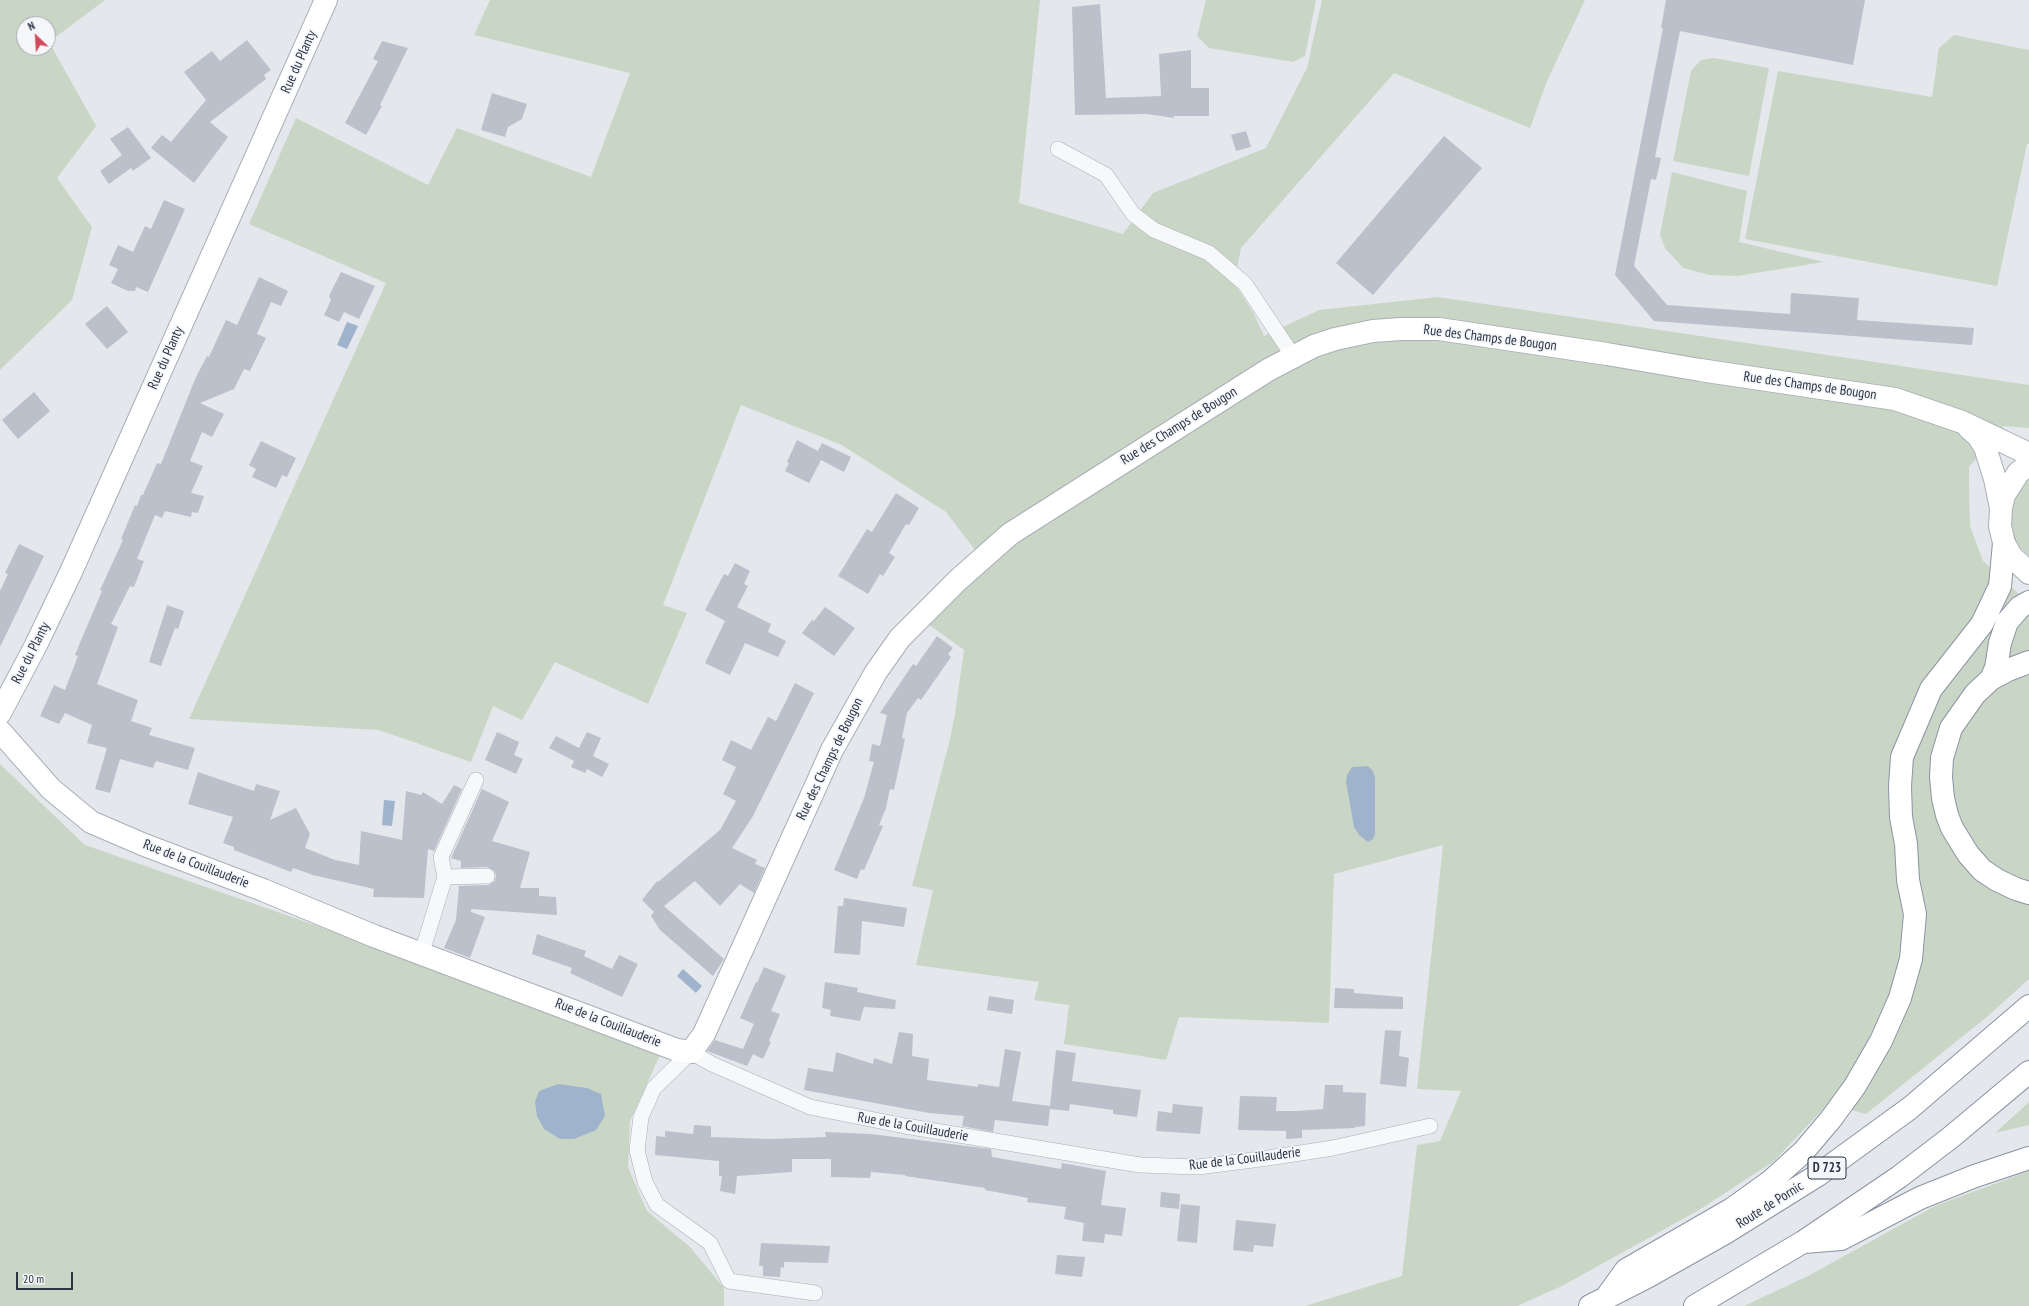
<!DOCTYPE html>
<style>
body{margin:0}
#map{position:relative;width:2029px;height:1306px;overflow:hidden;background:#e4e7ec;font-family:"PT Sans Narrow",sans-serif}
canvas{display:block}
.north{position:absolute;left:16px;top:16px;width:40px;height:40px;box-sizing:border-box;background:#f4f6f9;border:1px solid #a4a8b1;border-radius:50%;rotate:335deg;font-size:11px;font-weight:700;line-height:16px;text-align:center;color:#2b3445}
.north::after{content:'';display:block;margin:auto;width:14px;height:18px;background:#d1495b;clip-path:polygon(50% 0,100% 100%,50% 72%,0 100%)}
.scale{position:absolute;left:16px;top:1272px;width:57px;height:18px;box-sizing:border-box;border:2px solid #2b3445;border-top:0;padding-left:5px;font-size:12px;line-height:14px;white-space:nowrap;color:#2b3445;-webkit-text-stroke:3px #f4f6f9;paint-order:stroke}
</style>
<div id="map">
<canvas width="2029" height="1306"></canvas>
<div class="north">N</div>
<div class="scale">20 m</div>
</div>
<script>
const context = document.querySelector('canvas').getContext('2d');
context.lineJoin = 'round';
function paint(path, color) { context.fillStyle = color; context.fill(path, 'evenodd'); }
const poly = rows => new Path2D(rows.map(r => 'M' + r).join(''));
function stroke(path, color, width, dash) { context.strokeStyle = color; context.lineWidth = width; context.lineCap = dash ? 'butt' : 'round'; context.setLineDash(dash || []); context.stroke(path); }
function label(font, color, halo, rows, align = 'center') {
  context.font = font + ' "PT Sans Narrow",sans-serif'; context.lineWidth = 3.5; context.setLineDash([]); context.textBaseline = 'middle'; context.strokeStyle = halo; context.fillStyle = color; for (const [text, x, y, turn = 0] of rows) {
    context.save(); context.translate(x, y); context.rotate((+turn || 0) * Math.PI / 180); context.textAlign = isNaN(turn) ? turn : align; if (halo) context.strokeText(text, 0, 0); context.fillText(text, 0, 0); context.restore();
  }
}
const green = poly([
 [0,0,105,0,49,42,96,126,57,178,92,227,72,300,0,370],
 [24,24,48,24,48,48,24,48],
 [490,0,1040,0,1019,203,1123,234,1153,193,1266,148,1307,68,1322,0,1585,0,1547,81,1530,128,1394,73,1241,248,1234,283,1254,314,1264,336,1319,310,1438,297,2029,385,2029,428,2004,426,1969,467,1969,489,1970,526,1983,561,2019,594,2029,596,2029,979,1988,1016,1866,1114,1828,1104,1774,1161,1699,1210,1562,1286,1517,1306,1305,1306,1402,1276,1417,1145,1440,1141,1461,1091,1417,1089,1443,845,1334,874,1329,1023,1179,1017,1166,1060,1064,1044,1069,1005,1034,1000,1039,982,916,965,933,890,912,886,950,739,955,714,964,650,928,624,985,563,946,512,842,445,741,405,663,605,687,613,648,704,555,662,522,720,493,706,471,762,379,730,189,719,386,283,249,224,296,118,428,185,457,128,591,177,630,73,474,35],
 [1206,0,1316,0,1305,56,1293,62,1209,48,1197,36],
 [1954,35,2029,50,2029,144,2027,144,1997,286,1745,239,1778,71,1932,97,1939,48],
 [1714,58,1769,68,1749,176,1673,161,1691,71,1701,60],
 [1672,172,1747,191,1739,242,1824,262,1737,276,1710,275,1683,268,1665,248,1660,235],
 [2029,476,2029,556,2019,546,2012,531,2010,515,2012,499],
 [0,764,85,845,358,940,660,1055,630,1121,628,1167,647,1211,690,1247,724,1288,724,1306,0,1306],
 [2029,1102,2029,1125,1995,1133],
 [2029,1171,2029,1306,1744,1306,1808,1276,1935,1206]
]);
const water = poly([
 [347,322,358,326,347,349,337,345],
 [1368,766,1373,771,1375,778,1375,834,1373,839,1368,842,1359,835,1354,827,1346,782,1347,775,1352,767],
 [384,800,395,801,392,826,382,825],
 [683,969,702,986,696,993,677,976],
 [558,1084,587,1088,601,1094,605,1116,596,1130,574,1139,560,1139,544,1129,537,1116,535,1102,539,1091]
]);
const building = poly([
 [1666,0,1865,0,1853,65,1680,31,1655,157,1661,158,1656,180,1651,179,1634,266,1667,305,1790,314,1791,293,1859,298,1857,320,1974,328,1972,345,1654,321,1615,275,1663,28,1661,28],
 [1100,4,1106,98,1161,96,1159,54,1191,50,1191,88,1209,88,1209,116,1174,116,1174,118,1147,114,1075,115,1072,7],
 [247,40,271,70,264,75,266,79,210,122,228,137,194,183,151,148,162,135,171,142,206,100,184,72,212,51,220,61],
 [382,41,408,48,380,105,382,106,366,135,345,123,378,61,373,59],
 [492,93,527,104,522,119,508,127,505,137,481,130],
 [128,127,151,158,133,171,131,168,109,184,100,171,122,155,110,139],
 [1246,131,1251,147,1236,151,1231,135],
 [1444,136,1482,168,1373,295,1336,263],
 [164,200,185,209,148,292,136,287,135,291,128,291,111,283,118,269,109,265,118,245,133,252,145,226,151,229],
 [341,272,375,286,359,319,344,312,339,322,324,315,331,300,329,296],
 [259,277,288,291,281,306,271,302,257,334,266,338,250,371,244,369,234,389,200,403,224,414,212,437,202,432,190,461,203,466,191,493,204,496,198,513,192,512,191,517,165,511,162,518,155,515,137,559,144,561,134,587,130,586,111,624,118,627,97,684,138,700,131,721,152,728,149,735,195,748,188,770,156,761,153,768,120,759,110,793,95,789,107,748,87,743,92,725,65,713,59,724,40,716,54,685,65,690,78,656,75,655,82,638,102,591,100,590,123,540,121,539,135,505,137,506,141,495,143,495,157,463,161,464,196,377,207,356,209,357,226,320,237,325],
 [107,306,128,332,107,349,85,324],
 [34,392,50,411,18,439,2,420],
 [797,440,818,451,822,443,851,457,844,472,821,460,809,483,785,471,789,463,787,462],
 [261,441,296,458,287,477,282,475,276,488,252,477,256,469,249,465],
 [896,493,919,508,909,525,906,524,889,553,895,557,883,576,880,574,868,594,838,576,867,529,872,532],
 [19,544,44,556,0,647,0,591,8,574,5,573],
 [735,563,750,571,744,584,748,586,737,607,771,624,768,632,786,641,778,657,745,643,730,675,705,663,725,621,705,610,724,574,728,576],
 [167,605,184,611,178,629,175,628,161,666,149,662],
 [825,607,855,628,834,656,802,633,812,620,814,621],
 [937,636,953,648,948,654,951,657,921,700,918,698,907,713,902,738,905,739,894,790,890,789,886,808,879,825,883,826,864,870,861,869,857,879,834,870,864,798,874,762,869,761,872,744,880,746,887,715,880,713,913,664,916,666],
 [795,683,814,693,753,816,732,848,757,860,755,864,765,868,754,893,740,884,720,906,695,881,664,906,724,959,713,976,660,930,651,916,654,912,642,900,657,881,658,882,720,830,736,801,723,794,736,767,722,760,731,740,751,750,768,717,776,721],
 [497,732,519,742,514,755,523,759,516,774,485,760],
 [587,732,601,738,593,756,609,764,602,777,587,769,585,773,571,767,574,761,549,748,556,736,579,748],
 [198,772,254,791,256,784,280,791,270,820,296,808,310,834,305,848,335,860,359,865,361,831,402,840,406,791,421,795,423,792,442,804,454,785,462,789,434,851,428,849,424,898,373,897,374,889,313,875,293,868,291,872,234,850,234,847,223,843,233,817,188,804],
 [482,789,509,802,492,841,530,852,520,888,539,888,539,896,556,897,557,915,471,909,471,912,485,917,470,958,444,948,456,920,459,886,488,885,495,881,496,875,494,871,487,867,461,868,461,861,451,858],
 [844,898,907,908,904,927,862,921,860,955,834,953,838,906,843,906],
 [537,934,586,951,584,956,612,969,619,955,638,964,622,997,570,973,572,968,532,954],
 [764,967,786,976,771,1011,780,1014,769,1041,771,1042,763,1059,753,1054,747,1066,707,1051,715,1040,743,1049,754,1024,740,1018,756,982,757,983],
 [825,982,858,988,857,992,896,1000,895,1009,864,1007,860,1021,830,1016,831,1010,822,1008],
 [1335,988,1354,989,1354,993,1403,997,1403,1009,1334,1008],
 [989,996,1014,1000,1012,1014,987,1010],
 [1385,1030,1401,1031,1399,1056,1409,1058,1406,1087,1380,1084],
 [899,1032,913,1034,912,1056,929,1059,927,1080,978,1087,978,1084,999,1087,1005,1049,1021,1052,1012,1101,1050,1106,1056,1050,1076,1053,1072,1081,1141,1090,1137,1117,1113,1114,1113,1110,1070,1104,1069,1111,1050,1109,1048,1126,995,1120,993,1132,962,1126,964,1116,929,1113,804,1090,808,1068,833,1072,836,1052,873,1064,874,1058,892,1064],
 [1325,1085,1343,1085,1343,1092,1366,1093,1365,1126,1355,1127,1355,1128,1302,1130,1302,1138,1286,1139,1286,1131,1238,1130,1240,1096,1277,1097,1276,1111,1297,1111,1323,1109],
 [1173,1104,1203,1107,1200,1134,1156,1131,1158,1111,1172,1113],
 [694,1125,711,1126,711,1137,770,1139,826,1137,825,1132,871,1134,991,1149,992,1157,1061,1169,1062,1163,1106,1171,1101,1205,1126,1208,1122,1236,1105,1234,1104,1243,1082,1241,1084,1223,1064,1219,1066,1207,1027,1202,1028,1198,985,1190,985,1188,905,1176,905,1175,871,1172,870,1178,831,1177,831,1159,792,1159,792,1172,737,1176,735,1194,720,1191,722,1176,719,1176,719,1161,655,1155,656,1136,665,1137,665,1131,693,1134],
 [1161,1192,1180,1194,1179,1209,1160,1207],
 [1181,1204,1200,1206,1197,1243,1177,1241],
 [1236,1220,1276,1224,1273,1247,1254,1245,1253,1252,1233,1250],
 [761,1243,830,1246,828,1263,784,1262,784,1268,781,1267,780,1277,763,1276,763,1266,759,1266],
 [1057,1255,1085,1257,1082,1277,1055,1274]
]);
const street = poly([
 [1058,149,1106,175,1133,214,1154,230,1209,253,1245,284,1293,356],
 [445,877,487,876],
 [422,952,445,877,441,857,476,780],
 [815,1293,729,1281,710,1243,657,1205,645,1182,637,1150,641,1117,654,1088,691,1052,712,1064,810,1107,905,1126,1140,1165,1198,1167,1268,1158,1333,1148,1430,1126]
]);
const secondary = poly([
 [1969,428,1978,436,1985,447,1995,479,2001,508],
 [2029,464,2018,473,2004,495,2001,508,2000,526,2004,543,2011,556,2029,573],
 [0,713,36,645,70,574,326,0],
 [0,731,51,789,91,822,142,844,263,890,374,936,677,1050,691,1052,704,1034,832,750,876,672,900,638,958,580,1010,534,1268,370,1314,346,1335,339,1373,331,1401,329,1439,329,1607,354,1700,370,1895,399,1962,422,2029,454]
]);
const highway = poly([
 [2029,662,2008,670,1991,679,1975,694,1951,728,1942,758,1941,777,1943,798,1947,815,1952,828,1968,854,1982,870,1997,880,2016,889,2029,893],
 [1991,679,1996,668,2000,643,2007,622,2020,607,2029,602],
 [1804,1242,1841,1239,1920,1198,1975,1176,2029,1158],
 [1605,1299,1626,1270,1732,1209,1771,1181,1803,1152,1831,1119,1855,1086,1881,1041,1900,998,1911,959,1915,914,1908,880,1906,844,1901,817,1900,786,1902,757,1931,689,1982,624,2000,586,2004,543],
 [1590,1306,1647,1277,1725,1233,1818,1175,1910,1108,2029,1006],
 [1695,1306,1803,1242,1899,1177,1950,1138,2029,1072]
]);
const shields = [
 [1827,1168,38]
];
const shieldNames = [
 ["D 723",1827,1168]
];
const streetNames = [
 ["Rue du Planty",299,62,-66],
 ["Rue des Champs de Bougon",1490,338,7],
 ["Rue du Planty",166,358,-66],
 ["Rue des Champs de Bougon",1810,386,8],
 ["Rue des Champs de Bougon",1179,426,-32],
 ["Rue du Planty",31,653,-63],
 ["Rue des Champs de Bougon",830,759,-64],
 ["Rue de la Couillauderie",196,864,21],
 ["Rue de la Couillauderie",608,1023,21],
 ["Rue de la Couillauderie",913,1127,10],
 ["Rue de la Couillauderie",1245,1159,-7],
 ["Route de Pornic",1770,1205,-32]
];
paint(green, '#c9d6c5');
paint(water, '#9fb4cc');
paint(building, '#bbc0ca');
stroke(street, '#a9aeb7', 16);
stroke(secondary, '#a9aeb7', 24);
stroke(highway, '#8b94a3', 24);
stroke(street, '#f7f8fa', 15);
stroke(secondary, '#fff', 22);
stroke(highway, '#fff', 22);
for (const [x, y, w] of shields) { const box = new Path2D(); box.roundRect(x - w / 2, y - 11, w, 22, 3); context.fillStyle = '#f4f6f9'; context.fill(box); stroke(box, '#2b3445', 1); }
label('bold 13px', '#2b3445', null, shieldNames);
label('14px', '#2b3445', '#f4f6f9', streetNames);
</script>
